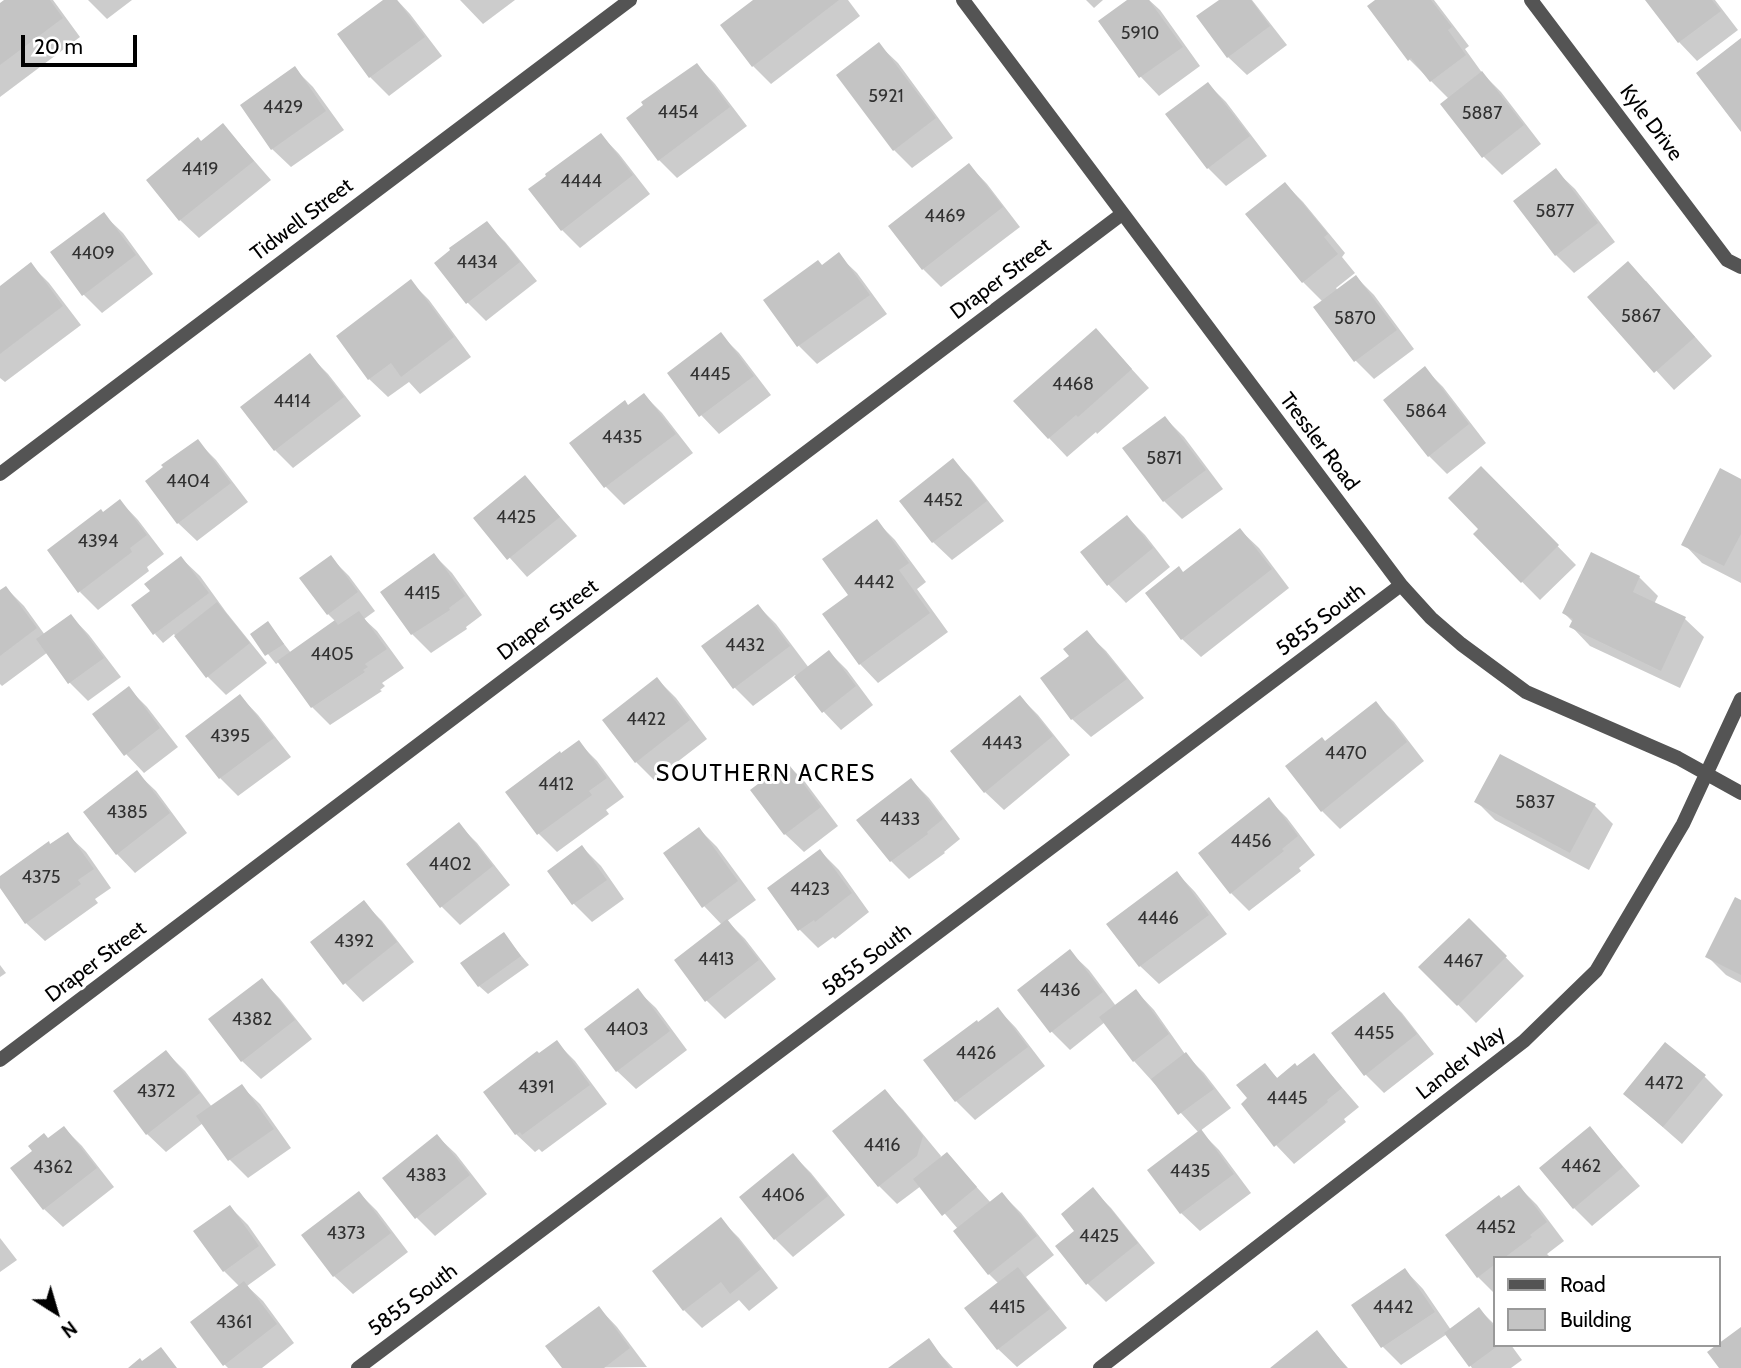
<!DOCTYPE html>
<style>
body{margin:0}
#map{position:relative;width:1741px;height:1368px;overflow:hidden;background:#fff;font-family:Cabin,sans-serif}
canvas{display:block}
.legend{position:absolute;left:1493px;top:1256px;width:228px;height:91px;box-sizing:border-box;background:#fff;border:2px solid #999;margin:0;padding:9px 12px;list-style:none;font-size:21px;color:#000}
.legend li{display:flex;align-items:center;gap:14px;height:35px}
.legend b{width:35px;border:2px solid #999}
.north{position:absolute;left:21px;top:1277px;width:70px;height:70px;-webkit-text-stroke:5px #fff;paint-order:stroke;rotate:143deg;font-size:19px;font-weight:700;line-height:28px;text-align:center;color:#000}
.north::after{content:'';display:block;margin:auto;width:24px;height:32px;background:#000;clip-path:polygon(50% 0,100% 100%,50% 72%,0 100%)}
.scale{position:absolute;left:21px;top:35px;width:116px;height:32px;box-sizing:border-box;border:4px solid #000;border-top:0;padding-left:9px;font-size:21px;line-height:24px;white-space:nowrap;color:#000;-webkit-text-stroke:5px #fff;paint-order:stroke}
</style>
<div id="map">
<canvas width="1741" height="1368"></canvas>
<ul class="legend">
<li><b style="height:9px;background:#545454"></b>Road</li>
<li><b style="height:19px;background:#c4c4c4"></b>Building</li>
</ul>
<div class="north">N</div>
<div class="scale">20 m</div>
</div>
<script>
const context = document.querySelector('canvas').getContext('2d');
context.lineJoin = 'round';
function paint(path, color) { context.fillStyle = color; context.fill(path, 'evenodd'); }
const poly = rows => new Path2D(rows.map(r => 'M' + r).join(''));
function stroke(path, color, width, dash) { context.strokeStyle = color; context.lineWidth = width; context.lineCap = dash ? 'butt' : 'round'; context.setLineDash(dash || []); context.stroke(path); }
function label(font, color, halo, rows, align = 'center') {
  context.font = font + ' Cabin,sans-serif'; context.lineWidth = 6; context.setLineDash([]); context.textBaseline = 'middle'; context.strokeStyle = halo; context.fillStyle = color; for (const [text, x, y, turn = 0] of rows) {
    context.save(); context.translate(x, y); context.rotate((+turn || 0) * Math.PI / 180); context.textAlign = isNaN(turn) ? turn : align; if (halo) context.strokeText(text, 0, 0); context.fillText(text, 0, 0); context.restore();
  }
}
const shadow = poly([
 [7,0,53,0,80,37,0,97,0,5],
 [88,0,132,0,107,19],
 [386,0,397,0,410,14,442,56,389,96,370,77,339,35],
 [460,0,515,0,483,24],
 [756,0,848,0,860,16,771,84,753,66],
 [1086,0,1103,0,1094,8],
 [1130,0,1149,0,1160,10,1200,66,1159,96,1141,77,1100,22],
 [1222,0,1252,0,1287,45,1247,75,1228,57],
 [1378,0,1434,0,1469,46,1465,49,1483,74,1501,92,1541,144,1502,175,1483,156,1449,99,1409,59],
 [1647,0,1715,0,1738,30,1697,61,1679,42],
 [879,45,898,63,953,138,912,168,894,150],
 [697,65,715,84,747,126,677,178,659,160,646,106],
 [295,69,313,87,344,130,291,167,272,149],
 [1208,84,1226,102,1267,156,1226,186,1208,168],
 [223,125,271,180,199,238,180,220,202,143],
 [601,135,619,154,650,194,580,248,562,230,531,189],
 [969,165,987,184,1020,227,941,287,923,269],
 [1556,171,1575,189,1615,242,1574,273,1556,255],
 [1285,184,1303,202,1345,253,1342,257,1355,273,1336,288,1338,291,1356,277,1374,295,1414,349,1374,379,1356,361,1315,308,1323,302,1303,282],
 [104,215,123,233,153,274,102,313,83,294],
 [487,224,505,242,537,281,486,321,468,303,437,263],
 [838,255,857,273,887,314,817,364,799,346,822,266],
 [31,265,49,283,81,325,5,382,0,378,0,288],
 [1646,281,1712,356,1674,390,1589,297],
 [411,282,429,300,471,357,420,394,409,382,388,397,369,379],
 [1096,330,1149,388,1097,434,1096,432,1067,457,1049,438],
 [721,335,739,353,771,395,719,434,701,415],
 [310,356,328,374,361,416,293,468,275,450],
 [1425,369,1443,387,1486,443,1447,474,1429,456],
 [644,395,662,413,693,453,624,505,606,487,572,443],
 [1165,418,1184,437,1223,489,1182,519,1164,501],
 [198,442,216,460,248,502,197,541,178,523],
 [953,460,971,479,1004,521,952,560,933,542,901,501],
 [1481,468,1576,565,1540,600,1475,534,1480,529],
 [525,477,577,536,527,577,475,519],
 [1741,481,1741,583,1702,563,1684,544],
 [120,501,138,520,164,554,147,567,149,571,98,610,80,592,103,514],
 [1127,517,1145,535,1170,567,1126,603,1108,584],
 [877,522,895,540,926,582,917,589,948,632,878,683,860,664,824,615,851,596],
 [1240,530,1259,548,1289,588,1201,657,1182,639,1147,594,1184,574],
 [434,555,452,573,482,615,466,627,467,629,431,653,412,634],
 [181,558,200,576,226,612,267,663,226,695,208,677,174,634,163,643,155,634],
 [331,558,349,576,375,611,364,619,377,631,404,668,382,683,385,686,380,690,382,691,330,725,312,707,280,661,276,664,252,634,268,623,291,653,336,622,328,614],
 [1639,577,1658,596,1654,604,1685,619,1704,637,1680,688,1590,646,1572,627,1574,623,1564,613],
 [6,588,24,606,45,635,71,616,89,635,121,677,88,701,70,683,48,652,2,686,0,684,0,592],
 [758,606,776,624,809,668,829,652,847,670,873,705,841,730,823,711,795,675,753,706,735,688,704,647],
 [1087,633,1106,651,1144,698,1091,737,1072,719,1071,657],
 [657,679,676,698,707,739,654,780,636,762],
 [128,688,147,707,178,747,144,773,126,754],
 [240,696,258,715,291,757,238,796,220,778],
 [1020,697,1038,715,1070,755,1004,810,985,792],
 [1376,704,1394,722,1424,761,1340,829,1322,811,1326,743],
 [578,742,597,761,624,797,606,810,609,814,557,852,539,834,507,792],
 [787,764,805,782,838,826,804,852,785,834],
 [137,773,156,791,187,833,135,873,117,854,85,813],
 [911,780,929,798,960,839,944,852,945,853,909,879,891,861],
 [1269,800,1287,818,1315,855,1299,868,1301,871,1249,911,1231,893],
 [1477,802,1595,806,1613,824,1589,870,1495,820],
 [459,825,477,843,510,885,460,925,441,906],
 [699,829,717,847,756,900,727,921,745,939,776,979,725,1019,707,1001,676,961,722,925,704,906],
 [67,834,86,852,111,888,95,899,98,903,45,941,26,923,0,885,0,878],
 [582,847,601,866,624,899,592,922,574,904,550,871],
 [820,851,839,870,869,912,835,939,833,937,818,948,800,930,769,888],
 [1177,873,1195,892,1227,934,1159,984,1140,966],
 [1741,902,1741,983,1726,975,1707,956],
 [364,903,382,921,414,962,363,1002,345,983],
 [1469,920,1524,976,1476,1023,1421,967],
 [503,934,529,965,488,994,479,986],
 [1070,952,1089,970,1116,1006,1136,991,1154,1010,1185,1054,1204,1073,1231,1108,1200,1131,1219,1150,1251,1193,1200,1231,1181,1213,1149,1170,1199,1133,1134,1061,1105,1022,1070,1050,1051,1031],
 [0,965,6,973,0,977],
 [262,980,280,999,312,1039,261,1079,242,1061],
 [637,990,656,1008,687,1050,636,1089,617,1071],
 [1384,995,1402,1013,1434,1054,1384,1093,1365,1074],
 [998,1009,1016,1028,1045,1066,975,1120,956,1101,926,1061],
 [557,1043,575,1061,607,1104,542,1152,539,1149,535,1152,516,1134,539,1055],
 [166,1052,185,1071,212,1107,241,1086,260,1104,291,1148,248,1178,230,1160,203,1123,166,1152,147,1134],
 [1314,1055,1359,1107,1344,1119,1346,1122,1294,1164,1276,1145,1250,1099,1264,1065,1278,1079],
 [1704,1076,1723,1095,1682,1144,1625,1094],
 [885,1092,903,1110,941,1156,939,1161,947,1154,991,1203,1002,1194,1021,1213,1054,1255,1026,1277,1067,1328,1017,1367,998,1349,999,1284,989,1274,958,1229,921,1186,897,1204,879,1186],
 [64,1128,82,1146,114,1187,63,1227,44,1209],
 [1590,1128,1640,1186,1592,1226,1574,1208],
 [437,1136,456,1154,487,1194,435,1236,417,1218,385,1178],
 [793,1155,811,1173,845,1215,793,1257,775,1239],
 [1519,1187,1537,1205,1564,1241,1547,1254,1549,1256,1547,1258,1494,1258,1494,1293,1478,1277],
 [1093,1190,1111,1208,1155,1263,1106,1302,1088,1284,1057,1246,1076,1231],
 [359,1193,377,1211,408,1252,353,1294,334,1276],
 [230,1207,248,1225,276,1265,247,1286,263,1301,294,1343,262,1368,228,1368,224,1364,240,1287,224,1271],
 [721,1220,739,1238,778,1288,749,1311,739,1300,702,1328,684,1310],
 [0,1238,17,1260,0,1272],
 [1405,1270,1423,1289,1451,1330,1479,1309,1494,1324,1494,1345,1511,1345,1522,1360,1511,1368,1472,1368,1447,1334,1401,1365,1383,1347,1354,1305],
 [599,1308,617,1327,647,1367,564,1368],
 [1316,1332,1348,1368,1273,1368],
 [928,1341,953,1368,891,1368]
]);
const building = poly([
 [4,0,50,0,63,18,0,65,0,3],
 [383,0,397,0,425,37,369,78,337,34],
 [753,0,839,0,752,67,720,25],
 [1127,0,1149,0,1183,47,1139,78,1098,21],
 [1219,0,1251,0,1270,26,1227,58,1196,16],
 [1375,0,1431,0,1452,27,1448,30,1466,55,1430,82,1411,58,1408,61,1367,6],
 [1645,0,1712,0,1721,11,1678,43],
 [1741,38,1741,132,1696,73],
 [879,42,936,118,893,151,836,75],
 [697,63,730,107,658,161,626,118,643,105,641,102],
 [295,66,326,111,271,150,240,105],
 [1482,71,1524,125,1482,158,1440,104],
 [1208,82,1250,136,1207,169,1165,114],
 [223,123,254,161,179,221,146,180,198,137,201,141],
 [601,133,633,175,561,231,528,189,546,176,545,174],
 [969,163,1003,207,922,270,888,226],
 [1556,168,1598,223,1555,256,1513,201],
 [1285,182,1328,234,1324,237,1338,254,1302,283,1245,214],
 [104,212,136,255,82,296,50,252],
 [487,221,520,262,466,304,434,263,450,250,449,248],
 [839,252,870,295,797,347,763,300,818,260,822,265],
 [1628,261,1695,337,1654,373,1587,297],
 [31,262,63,306,0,354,0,286],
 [1356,275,1397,330,1354,362,1313,307],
 [411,279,454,337,401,377,391,363,368,380,336,336],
 [1096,328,1132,369,1078,417,1076,415,1048,439,1013,401],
 [721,332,754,376,699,417,667,373],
 [310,353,344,397,274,451,240,407],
 [1425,366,1469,424,1428,457,1383,400],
 [644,393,676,434,604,488,569,443,625,400,628,405],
 [1165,416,1206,470,1163,502,1122,448],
 [198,439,231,483,177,524,145,481,163,467,161,465],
 [953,458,987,501,932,543,899,501],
 [1481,466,1559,545,1521,583,1473,534,1478,529,1448,498],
 [1720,468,1741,479,1741,534,1724,566,1681,545],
 [525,475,560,517,507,560,473,518],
 [120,499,147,535,130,548,132,552,78,593,47,550,101,509,103,512],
 [1127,515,1153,548,1107,586,1080,552],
 [877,519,909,563,899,570,930,613,859,665,822,614,848,595,822,559],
 [1240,528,1272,569,1181,640,1145,593,1179,566,1183,572],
 [1591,552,1640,576,1633,592,1686,617,1661,671,1569,627,1573,619,1562,613],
 [434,553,465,596,449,608,450,610,411,635,380,592],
 [331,555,358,592,327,615,299,578],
 [181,556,209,593,153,635,131,605,150,591,144,584],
 [6,586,37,628,0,656,0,590],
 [217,602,250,643,206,678,174,636],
 [758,604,790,646,733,689,701,646],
 [359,611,387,649,365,664,368,667,363,670,365,672,311,708,277,661,335,620,338,625],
 [71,614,104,658,68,684,36,639],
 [268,621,284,644,265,656,250,634],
 [1087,630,1127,679,1071,720,1040,678,1069,656,1063,649],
 [829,650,856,686,822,713,794,677],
 [657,677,690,720,635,763,602,720],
 [129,686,160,728,124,756,92,714],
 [240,694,274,738,219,779,185,736],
 [1020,695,1053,736,984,793,950,751],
 [1376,701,1407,742,1321,812,1285,766,1322,737,1325,741],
 [579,740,607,778,589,791,592,795,537,835,505,792,560,751,561,753],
 [1500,754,1596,804,1570,853,1474,802],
 [787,762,821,807,784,835,750,790],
 [137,770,170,813,116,855,83,812],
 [911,778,943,819,927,832,928,834,890,862,856,820],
 [1269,797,1298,836,1282,849,1284,851,1230,894,1198,853],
 [459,822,493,866,440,908,406,864],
 [699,827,738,881,702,908,663,853],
 [68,832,94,869,78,880,81,884,25,924,0,888,0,876,49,841,50,844],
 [582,845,607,880,572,905,547,871],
 [820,849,852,893,815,922,814,920,798,931,767,888],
 [1177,871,1209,915,1139,967,1106,924],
 [1735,897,1741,900,1741,975,1705,957],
 [364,900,397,942,343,985,310,942],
 [1469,918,1507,956,1457,1006,1418,967],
 [727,919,759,960,705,1002,674,960],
 [504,932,521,956,478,987,460,963],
 [1070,949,1103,992,1050,1033,1017,990],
 [262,978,295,1020,241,1062,208,1019],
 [638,988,670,1031,616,1072,584,1029],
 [1136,989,1169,1034,1133,1062,1099,1017],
 [1384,992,1417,1034,1364,1076,1331,1033],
 [998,1007,1028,1047,955,1102,923,1060,977,1020,978,1022],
 [557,1040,590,1085,522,1135,520,1132,515,1135,483,1092,537,1051,539,1053],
 [1665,1042,1706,1075,1663,1127,1623,1094],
 [166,1050,200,1093,146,1135,113,1091],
 [1186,1052,1214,1089,1178,1115,1151,1079],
 [1314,1053,1342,1088,1327,1100,1328,1102,1274,1147,1241,1104,1247,1098,1236,1085,1265,1063,1277,1078,1295,1063,1297,1066],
 [242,1084,274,1129,228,1161,196,1116],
 [885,1089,923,1136,917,1156,878,1187,832,1131],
 [64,1126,97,1168,43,1210,10,1168,32,1151,28,1146,44,1133,48,1138],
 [1590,1126,1623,1167,1573,1209,1539,1168],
 [1201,1129,1234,1174,1180,1214,1147,1170],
 [437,1134,470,1175,415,1219,382,1178],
 [947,1152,977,1187,942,1216,913,1179],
 [793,1153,828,1196,774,1240,739,1197],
 [1519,1185,1547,1222,1530,1235,1532,1237,1504,1258,1494,1258,1494,1265,1477,1278,1445,1235,1499,1195,1501,1198],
 [1093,1187,1138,1243,1086,1285,1055,1246,1074,1231,1061,1214],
 [359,1191,391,1233,333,1277,301,1235],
 [1002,1192,1037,1236,988,1275,953,1231],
 [230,1205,259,1246,223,1272,193,1231],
 [721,1217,761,1269,730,1294,721,1282,683,1311,652,1271],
 [1018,1267,1050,1309,997,1350,964,1308],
 [1405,1268,1435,1312,1381,1348,1351,1305],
 [244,1281,277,1324,223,1366,190,1322],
 [599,1306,630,1348,604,1368,562,1368,545,1346],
 [1479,1307,1494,1327,1494,1345,1499,1345,1469,1367,1444,1333],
 [1741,1327,1741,1368,1719,1368,1707,1352],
 [1317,1330,1347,1368,1270,1368],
 [929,1338,950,1368,888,1368],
 [161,1347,177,1368,128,1368,140,1358,142,1361]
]);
const street = poly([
 [963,0,1401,585,1431,618,1461,644,1526,692,1678,758,1741,793],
 [1531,0,1727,260,1741,267],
 [0,474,630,0],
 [0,1060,1122,214],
 [358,1368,1401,585],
 [1100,1368,1524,1041,1596,971,1683,824,1741,699]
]);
const numberNames = [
 ["5910",1140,34],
 ["5921",886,97],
 ["4429",283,108],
 ["4454",678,113],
 ["5887",1482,114],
 ["4419",200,170],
 ["4444",581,182],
 ["5877",1555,212],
 ["4469",945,217],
 ["4409",93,254],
 ["4434",477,263],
 ["5867",1641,317],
 ["5870",1355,319],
 ["4445",710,375],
 ["4468",1073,385],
 ["4414",292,402],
 ["5864",1426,412],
 ["4435",622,438],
 ["5871",1164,459],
 ["4404",188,482],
 ["4452",943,501],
 ["4425",516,518],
 ["4394",98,542],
 ["4442",874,583],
 ["4415",422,594],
 ["4432",745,646],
 ["4405",332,655],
 ["4422",646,720],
 ["4395",230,737],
 ["4443",1002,744],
 ["4470",1346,754],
 ["4412",556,785],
 ["5837",1535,803],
 ["4385",127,813],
 ["4433",900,820],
 ["4456",1251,842],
 ["4402",450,865],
 ["4375",41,878],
 ["4423",810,890],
 ["4446",1158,919],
 ["4392",354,942],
 ["4413",716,960],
 ["4467",1463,962],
 ["4436",1060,991],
 ["4382",252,1020],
 ["4403",627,1030],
 ["4455",1374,1034],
 ["4426",976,1054],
 ["4472",1664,1084],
 ["4391",536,1088],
 ["4372",156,1092],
 ["4445",1287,1099],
 ["4416",882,1146],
 ["4462",1581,1167],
 ["4362",53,1168],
 ["4435",1190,1172],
 ["4383",426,1176],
 ["4406",783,1196],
 ["4452",1496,1228],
 ["4373",346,1234],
 ["4425",1099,1237],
 ["4415",1007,1308],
 ["4442",1393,1308],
 ["4361",234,1323]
];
const streetNames = [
 ["Kyle Drive",1651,123,53],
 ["Tidwell Street",302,220,-37],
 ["Draper Street",1001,279,-37],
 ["Tressler Road",1319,442,53],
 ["Draper Street",548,620,-37],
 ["5855 South",1321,620,-37],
 ["5855 South",867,960,-37],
 ["Draper Street",96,962,-37],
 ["Lander Way",1461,1063,-38],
 ["5855 South",413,1300,-37]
];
const neighbourhoodNames = [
 ["SOUTHERN ACRES",766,774]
];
paint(shadow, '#0003');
paint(building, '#c4c4c4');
stroke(street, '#545454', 14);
label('18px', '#313131', null, numberNames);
label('21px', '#000', '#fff', streetNames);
context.letterSpacing = '2px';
label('23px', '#000', '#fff', neighbourhoodNames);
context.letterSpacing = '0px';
</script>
